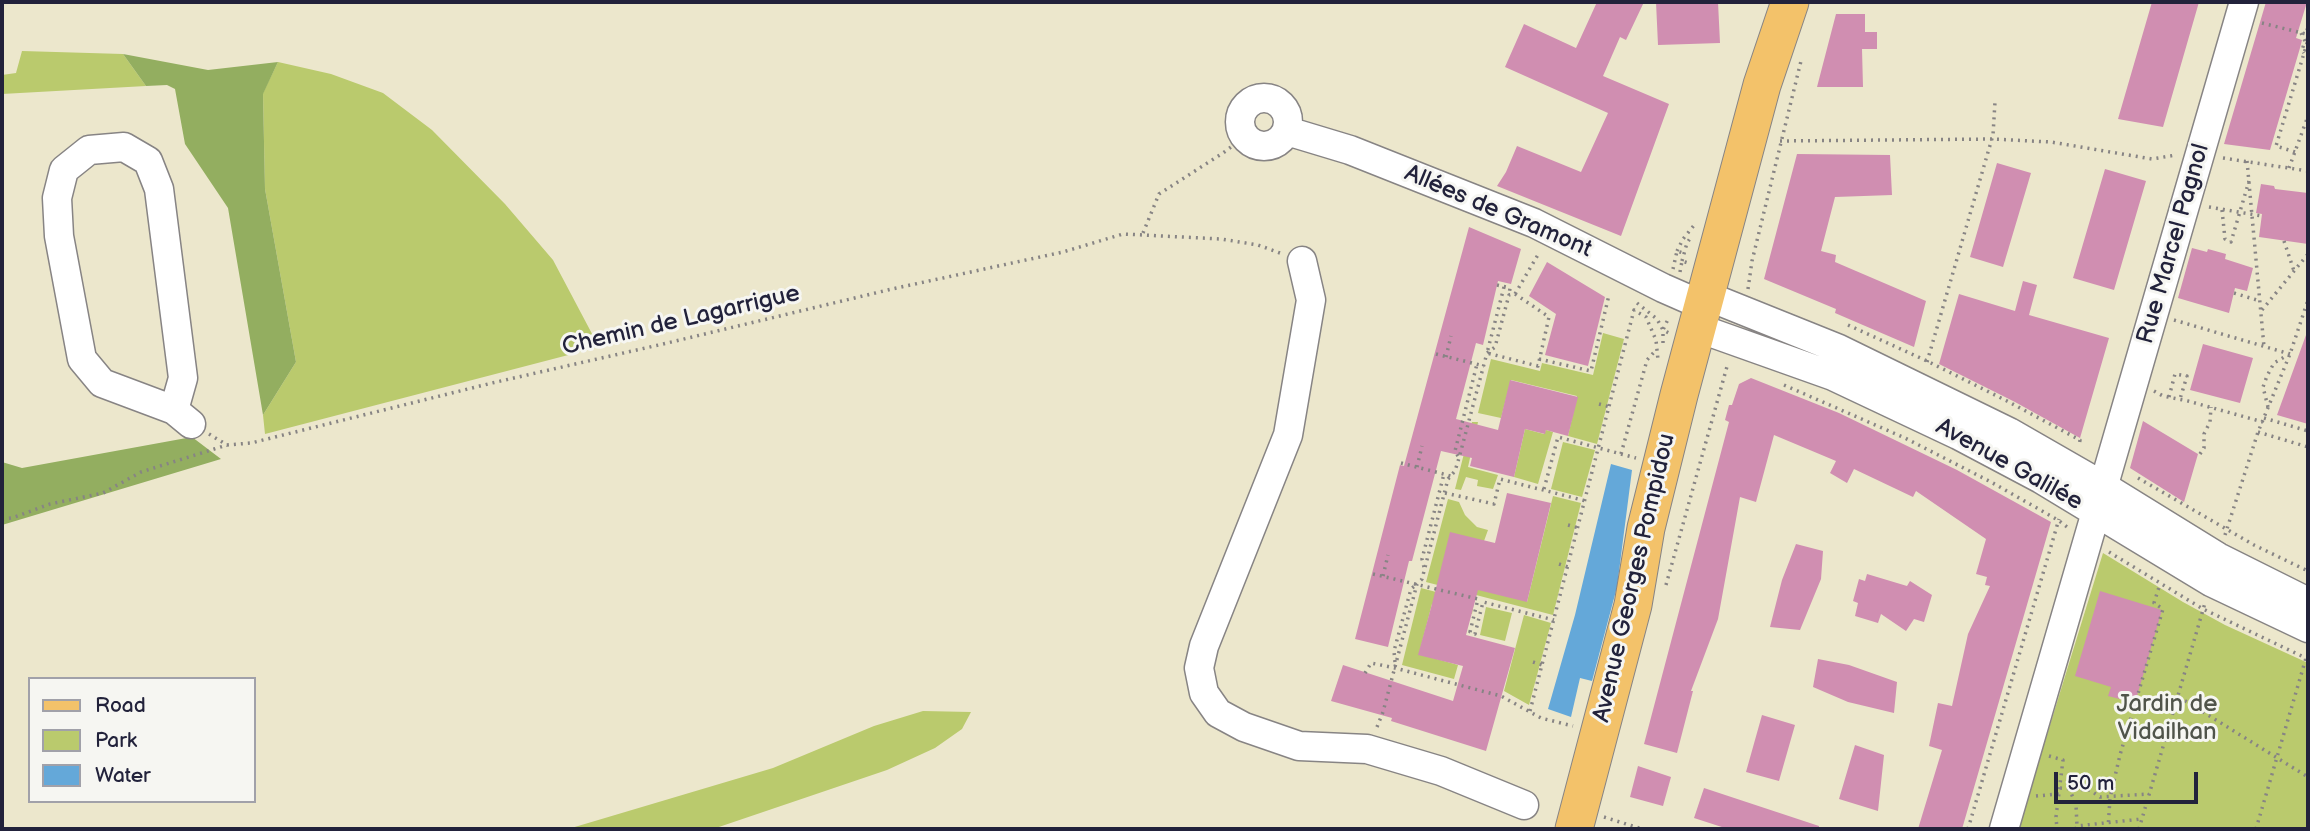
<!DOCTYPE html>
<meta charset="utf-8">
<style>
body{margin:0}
#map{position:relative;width:2310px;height:831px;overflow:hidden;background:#ece7cc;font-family:"Balsamiq Sans",sans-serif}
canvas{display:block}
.frame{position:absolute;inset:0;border:4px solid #22223b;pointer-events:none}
.legend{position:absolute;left:28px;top:677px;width:228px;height:126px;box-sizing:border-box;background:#f6f6f2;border:2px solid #a1a1a9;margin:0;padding:9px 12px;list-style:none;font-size:21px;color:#22223b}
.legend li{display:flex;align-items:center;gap:14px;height:35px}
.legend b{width:35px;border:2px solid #a1a1a9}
.scale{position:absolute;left:2054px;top:772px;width:144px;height:32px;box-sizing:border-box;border:4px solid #22223b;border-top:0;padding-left:9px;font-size:21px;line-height:24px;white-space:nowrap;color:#22223b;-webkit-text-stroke:5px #f6f6f2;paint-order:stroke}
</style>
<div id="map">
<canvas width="2310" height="831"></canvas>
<div class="frame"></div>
<ul class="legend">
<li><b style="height:9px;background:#f3c26a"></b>Road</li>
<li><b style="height:19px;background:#baca6d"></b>Park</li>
<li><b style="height:19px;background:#64a8d9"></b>Water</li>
</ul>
<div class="scale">50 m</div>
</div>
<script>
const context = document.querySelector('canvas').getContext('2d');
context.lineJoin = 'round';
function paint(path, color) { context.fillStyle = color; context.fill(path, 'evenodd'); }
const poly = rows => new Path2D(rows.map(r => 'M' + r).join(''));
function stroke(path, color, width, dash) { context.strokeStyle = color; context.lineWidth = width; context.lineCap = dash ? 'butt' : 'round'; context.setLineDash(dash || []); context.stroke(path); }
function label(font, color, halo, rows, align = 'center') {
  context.font = font + ' "Balsamiq Sans",sans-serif'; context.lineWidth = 6; context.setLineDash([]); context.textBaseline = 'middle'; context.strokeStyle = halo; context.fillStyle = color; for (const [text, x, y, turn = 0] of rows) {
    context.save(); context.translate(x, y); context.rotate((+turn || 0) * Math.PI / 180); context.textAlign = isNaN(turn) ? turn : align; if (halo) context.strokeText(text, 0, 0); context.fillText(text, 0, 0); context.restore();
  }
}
const green = poly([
 [22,51,123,54,146,86,2,94,2,75,16,73],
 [278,62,331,74,383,93,432,130,505,204,553,260,599,347,265,434,263,415,296,362,265,189,263,93],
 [1603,333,1624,339,1597,444,1568,436,1577,396,1511,380,1501,418,1478,413,1491,359,1540,371,1542,363,1593,375],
 [1472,422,1478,422,1468,467,1498,475,1493,489,1477,486,1478,480,1466,477,1461,490,1455,489],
 [1525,429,1544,434,1546,430,1553,432,1538,484,1514,477],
 [1563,442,1595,450,1582,497,1551,489],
 [1553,496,1581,503,1553,615,1426,582,1448,499,1459,502,1465,515,1477,527,1488,530,1484,541,1527,602],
 [2103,553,2183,602,2225,625,2308,663,2308,829,2018,829],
 [1421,588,1474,602,1472,614,1432,604,1419,654,1458,665,1454,679,1402,665],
 [1486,607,1512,613,1505,641,1480,635],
 [1524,615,1551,623,1529,705,1504,691],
 [923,711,971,712,962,729,935,748,887,770,713,829,568,829,773,768,874,726]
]);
const forest = poly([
 [123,54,208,70,278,62,263,94,265,189,296,362,263,415,228,208,185,144,175,89,167,85,146,86],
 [192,437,221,459,2,525,2,462,22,468]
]);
const water = poly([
 [1611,464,1632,470,1617,587,1592,681,1580,678,1571,717,1548,709,1575,615]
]);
const building = poly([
 [1597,2,1644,2,1626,40,1620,37,1603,76,1669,104,1621,236,1497,186,1506,172,1517,146,1581,172,1608,113,1505,67,1524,24,1576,48],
 [1656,2,1718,2,1720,43,1658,45],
 [2152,2,2199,2,2163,127,2118,119],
 [2266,2,2307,2,2296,38,2302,40,2300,48,2270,150,2224,144],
 [1836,14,1865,14,1865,32,1877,32,1877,49,1862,49,1863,87,1817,87],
 [1797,154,1890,155,1892,195,1835,197,1821,251,1836,255,1835,262,1926,301,1914,347,1835,313,1836,309,1764,279],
 [1997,163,2031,173,2003,267,1970,257],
 [2105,169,2146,181,2114,290,2073,278],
 [2261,184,2274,186,2275,189,2308,193,2308,244,2259,237,2262,214,2256,213],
 [1469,227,1521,249,1511,284,1498,281,1483,345,1476,343,1456,419,1498,430,1510,380,1578,397,1568,436,1546,430,1545,434,1525,429,1514,477,1470,466,1472,458,1441,451,1412,561,1409,561,1388,647,1355,639,1400,465,1404,466],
 [2192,248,2207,252,2208,249,2226,254,2225,259,2253,268,2247,291,2235,288,2229,313,2178,298],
 [1547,262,1605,297,1588,366,1545,355,1556,314,1529,296],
 [2023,281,2037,285,2029,315,2109,338,2080,438,2015,402,1939,364,1959,294,2015,311],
 [2306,335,2308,335,2308,424,2277,415],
 [2203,344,2253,358,2240,403,2190,390],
 [1751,378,1839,413,1957,470,2051,522,1962,829,1918,829,1942,750,1929,746,1938,703,1952,706,1968,634,1990,586,1985,585,1987,577,1976,574,1986,539,1916,491,1913,497,1854,469,1847,483,1830,473,1836,461,1774,435,1756,502,1740,497,1718,619,1691,691,1693,691,1677,753,1644,744,1729,422,1725,420,1729,405,1732,405,1739,384],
 [2143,421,2198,454,2184,502,2130,468],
 [1507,493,1551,503,1527,602,1478,590,1466,635,1515,648,1486,751,1391,721,1392,718,1331,701,1343,665,1453,701,1463,666,1418,655,1432,604,1450,532,1495,543],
 [1796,544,1823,551,1821,579,1800,630,1770,627,1782,580],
 [1867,574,1907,586,1910,581,1932,595,1924,622,1914,619,1906,631,1881,614,1878,623,1855,616,1858,603,1853,601,1859,579,1865,581],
 [2100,591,2162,610,2135,703,2108,696,2111,687,2075,676],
 [1818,659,1849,665,1897,682,1894,713,1848,702,1813,687],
 [1762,715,1795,725,1779,781,1746,772],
 [1855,745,1884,755,1878,811,1839,799],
 [1638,766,1671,777,1663,806,1630,797],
 [1704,788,1819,826,1819,829,1728,829,1694,818]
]);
const path = poly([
 [2262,23,2306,34,2308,27],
 [2301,33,2305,41,2302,50,2304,53],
 [1780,141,1992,139,2051,142,2152,159,2176,155],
 [2295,152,2276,146,2308,40],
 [2223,158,2308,171],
 [2247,161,2264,347],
 [2289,168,2308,116],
 [2209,207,2262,216],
 [2222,210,2225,239,2231,242,2249,181],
 [1143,233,1159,194,1223,153,1244,137],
 [2284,241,2294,271],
 [1677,251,1683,239,1695,224],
 [1682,261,1687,243,1691,237],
 [1673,269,1677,251,1686,254],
 [1680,272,1682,261,1688,263],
 [1497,285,1510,288,1509,295],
 [1504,287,1487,353,1538,366,1549,317,1515,294],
 [1748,289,1752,261,1801,61],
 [2234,293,2260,301],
 [1637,303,1657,319,1663,330,1669,333],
 [2262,310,2308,254],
 [2174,320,2290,354],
 [1848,325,1927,361,2007,401,2080,440,2079,446],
 [1663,343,1663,330,1669,317],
 [1436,354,1484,366],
 [1446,357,1451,336],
 [1539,359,1591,371,1609,295],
 [1927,362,1993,135,1995,102],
 [1784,385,1905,438,1991,482,2058,520,2067,527],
 [2154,391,2163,396,2188,401,2263,422],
 [2169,397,2175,374,2187,376,2180,399],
 [1599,404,1610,407],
 [2268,407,2263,387,2267,376,2274,363,2288,355],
 [2264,418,2308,431],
 [2258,432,2308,447],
 [209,434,227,445,251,443,492,383,663,344,892,289,1063,252,1123,234,1221,239,1258,245,1280,253],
 [1621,454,1647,360,1656,350],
 [2200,454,2204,448,2204,434,2210,422,2211,407],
 [1458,456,1455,451,1477,364],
 [1401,463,1451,476],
 [1417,467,1422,446],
 [2138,478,2254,545,2308,571],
 [1544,489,1558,437,1636,458],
 [1445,493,1494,504,1500,479,1586,501],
 [2,519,12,518,50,504,103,493,141,472,227,445],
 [1568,525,1579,528],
 [2225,535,2258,432,2290,354,2308,300],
 [2109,552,2203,609,2308,659],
 [1559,564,1568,567],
 [1424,567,1422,559,1444,474],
 [1373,574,1478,599,1470,632,1475,634,1483,602,1554,620],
 [1383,576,1388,555],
 [1666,585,1728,363],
 [1395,662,1394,651,1411,589,1417,584],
 [1533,662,1542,665],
 [1365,673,1371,663,1395,668,1501,696,1541,718,1573,726],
 [2179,697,2308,777],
 [1530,711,1634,310,1646,317,1656,340,1658,360],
 [1377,727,1383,712,1417,584,1422,579,1448,479,1455,471,1459,458,1487,353,1495,347,1509,295,1515,294,1539,253],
 [2049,756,2063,760,2056,817,2057,829],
 [2060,788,2090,790,2100,797,2149,794],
 [2069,788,2076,805,2077,826],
 [2036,796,2059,794],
 [1604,817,1642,829],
 [1968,829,2059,519],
 [2076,829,2077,826,2142,819],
 [2108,829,2110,798,2120,755,2163,609,2154,603,2160,584],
 [2139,829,2205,603],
 [2256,829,2306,658]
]);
const minor = poly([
 '1240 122a24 24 0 1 1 48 0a24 24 0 1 1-48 0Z',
 [1287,131,1350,150,1534,223,1663,288,1704,306],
 [1302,261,1311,300,1288,435,1204,646,1199,668,1204,693,1218,713,1244,727,1299,746,1367,749,1441,771,1524,805],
 [1707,296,1839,349,2009,432,2103,486,2218,557,2308,602],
 [1698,328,1833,376,1958,435,2041,479,2211,582,2308,628],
 [174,410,183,378,159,189,148,161,124,147,89,150,64,170,57,198,59,236,82,359,102,383,174,410,191,424],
 [2004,829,2244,2]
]);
const major = poly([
 [1574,829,1633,605,1646,528,1679,395,1762,85,1790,2]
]);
const streetNames = [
 ["Allées de Gramont",1498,212,23],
 ["Rue Marcel Pagnol",2174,244,-74],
 ["Chemin de Lagarrigue",681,321,-13],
 ["Avenue Galilée",2009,465,29],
 ["Avenue Georges Pompidou",1635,578,-77]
];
const parkNames = [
 ["Jardin de",2167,705],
 ["Vidailhan",2167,733]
];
paint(green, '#baca6d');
paint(forest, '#93ae60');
paint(water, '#64a8d9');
paint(building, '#d08eb1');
stroke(minor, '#878484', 31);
stroke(major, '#878484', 39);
stroke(path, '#878484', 3.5, [2, 5]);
stroke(minor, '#fff', 28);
stroke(major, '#f3c26a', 37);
label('24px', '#22223b', '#f6f6f2', streetNames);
label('24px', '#50544a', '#f6f6f2', parkNames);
</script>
